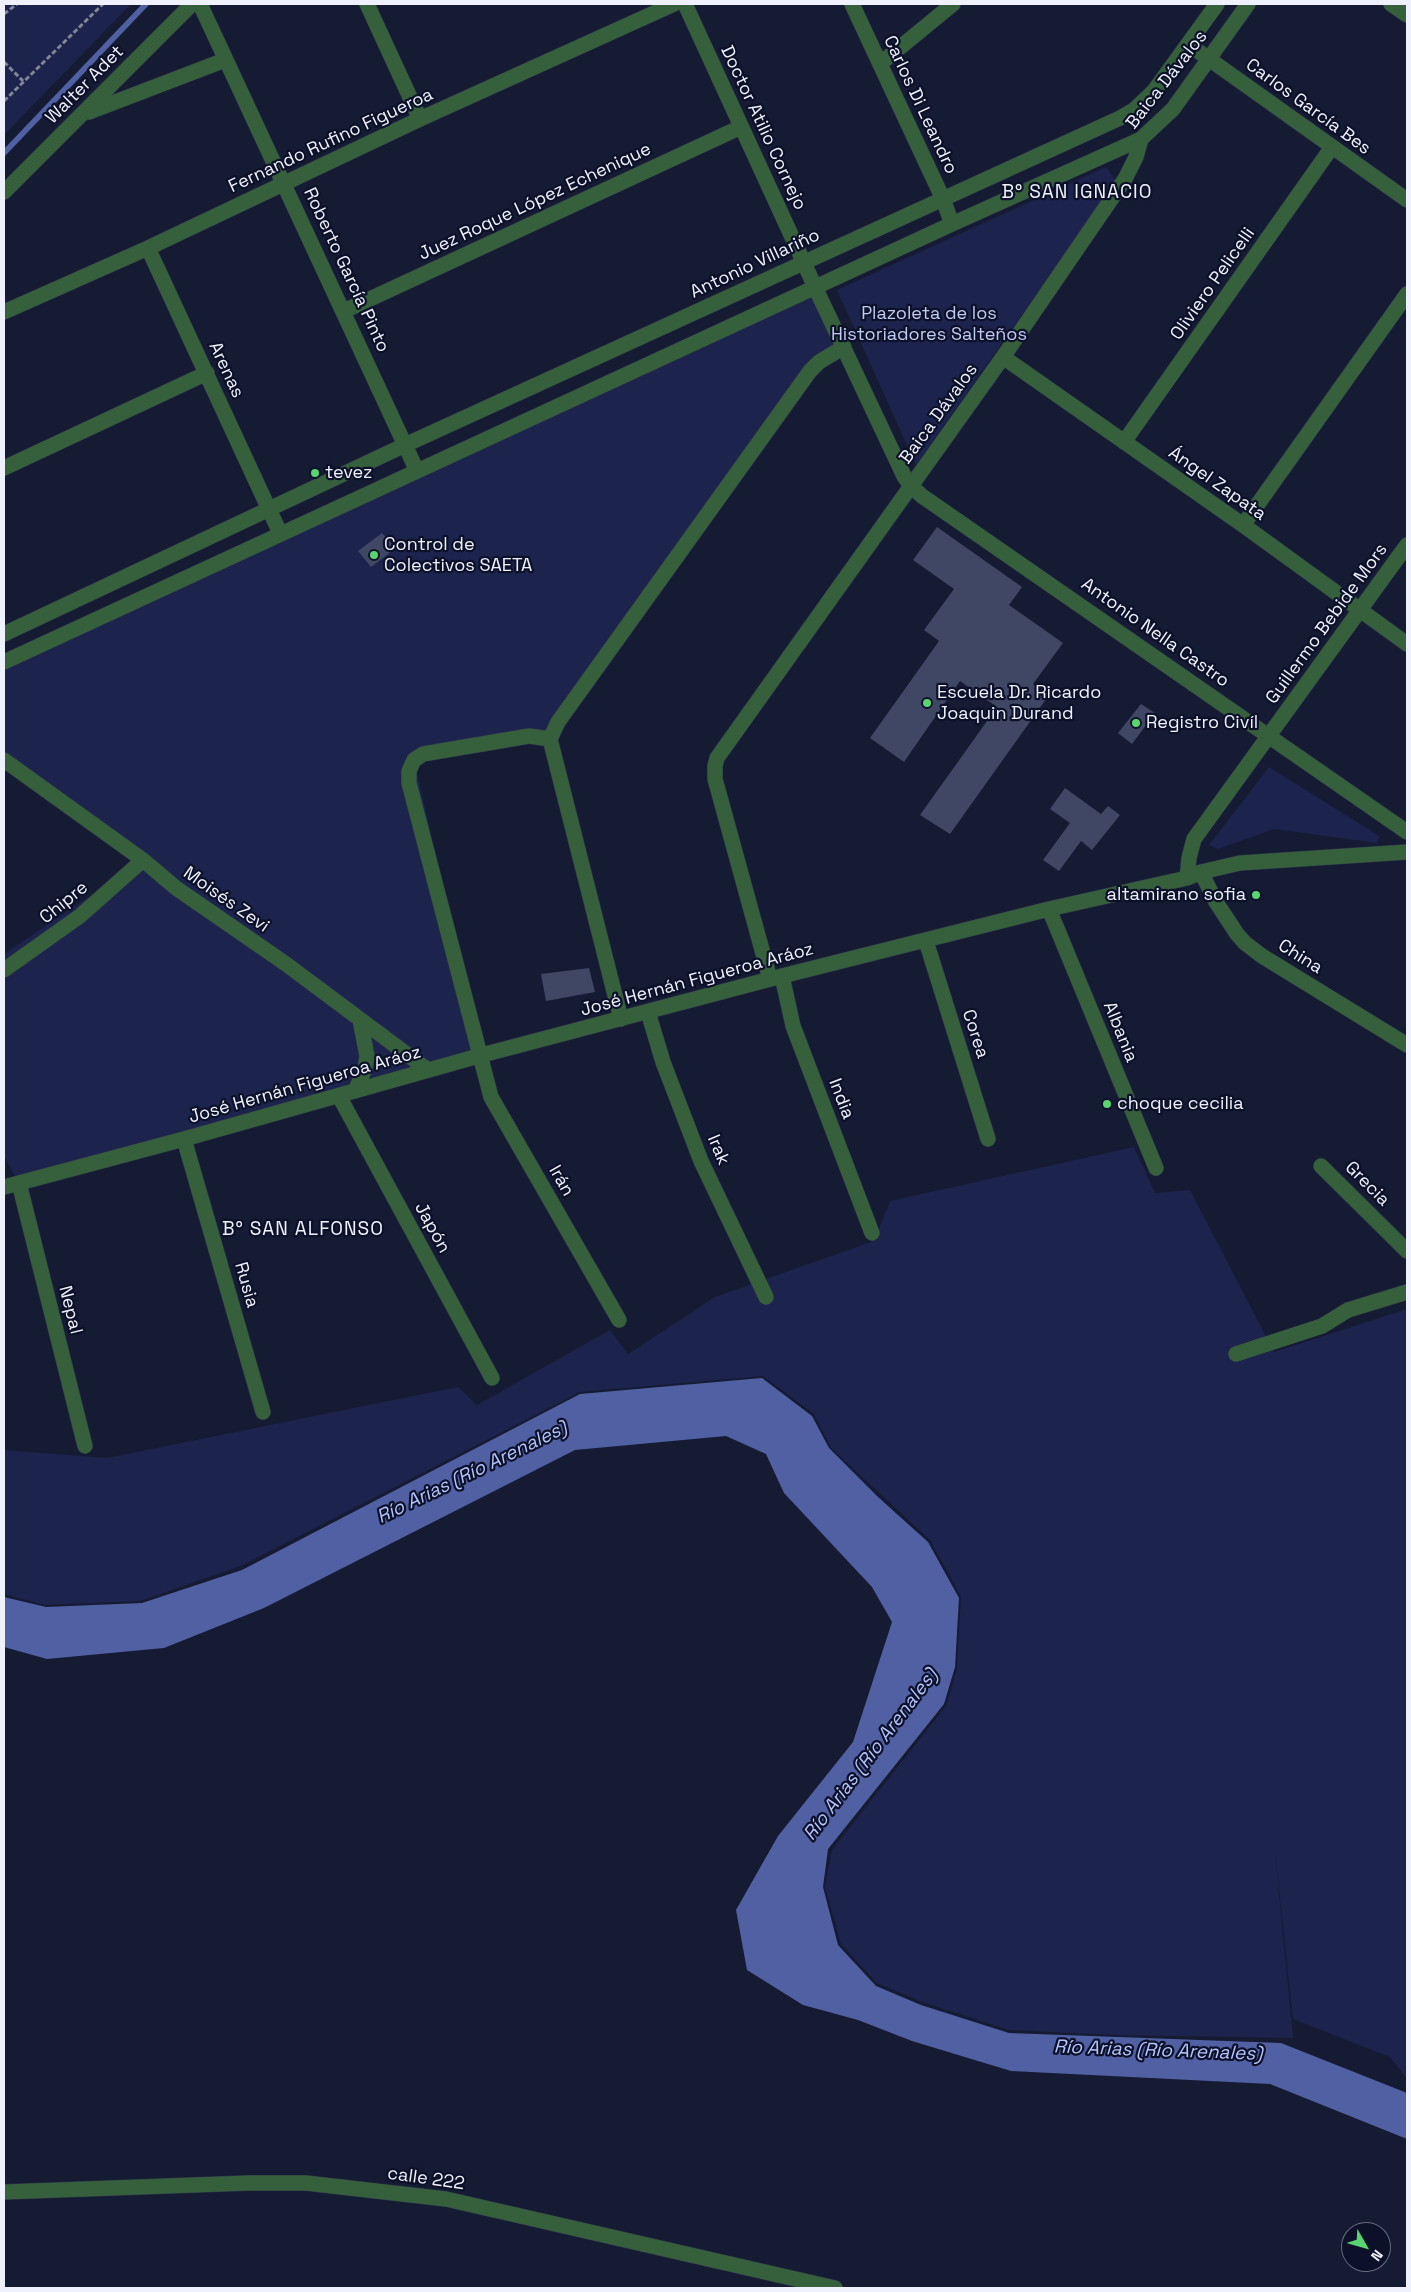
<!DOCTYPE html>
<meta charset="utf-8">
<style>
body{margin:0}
#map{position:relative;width:1411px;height:2292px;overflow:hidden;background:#151b33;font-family:"Space Grotesk",sans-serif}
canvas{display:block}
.frame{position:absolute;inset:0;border:5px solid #eff2fd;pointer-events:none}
.north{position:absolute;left:1341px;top:2222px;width:50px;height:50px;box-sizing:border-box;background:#0c1129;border:1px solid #676b7e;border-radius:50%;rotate:128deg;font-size:14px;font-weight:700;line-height:20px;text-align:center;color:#eff2fd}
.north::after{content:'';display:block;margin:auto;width:18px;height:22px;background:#58d570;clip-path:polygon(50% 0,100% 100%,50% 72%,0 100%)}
</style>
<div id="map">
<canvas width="1411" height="2292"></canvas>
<div class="frame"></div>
<div class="north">N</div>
</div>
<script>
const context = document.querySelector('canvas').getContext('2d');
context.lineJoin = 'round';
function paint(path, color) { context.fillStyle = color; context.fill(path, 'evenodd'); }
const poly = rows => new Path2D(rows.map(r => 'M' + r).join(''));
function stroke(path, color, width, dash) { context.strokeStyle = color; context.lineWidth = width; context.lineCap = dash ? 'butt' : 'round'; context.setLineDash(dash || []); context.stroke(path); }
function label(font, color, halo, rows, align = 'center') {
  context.font = font + ' "Space Grotesk",sans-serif'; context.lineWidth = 4.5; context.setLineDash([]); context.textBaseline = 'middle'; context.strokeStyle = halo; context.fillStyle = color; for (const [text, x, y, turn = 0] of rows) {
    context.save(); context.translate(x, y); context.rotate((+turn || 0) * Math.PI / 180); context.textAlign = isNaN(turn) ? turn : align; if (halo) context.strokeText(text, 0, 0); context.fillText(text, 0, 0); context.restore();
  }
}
const green = poly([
 [4,4,131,4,4,135],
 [1106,167,1116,181,916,465,837,290],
 [815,287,844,347,810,371,550,739,414,760,482,1055,19,1183,4,1156,4,954,143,860,4,759,4,662],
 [1269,767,1379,836,1377,843,1274,829,1218,849,1209,845],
 [1134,1147,1155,1193,1190,1190,1274,1352,1407,1309,1407,2079,1390,2057,1293,2019,1274,1843,1293,2038,1116,2035,1009,2030,922,2002,877,1983,841,1944,825,1887,832,1850,946,1706,957,1669,961,1597,930,1540,831,1448,814,1414,763,1376,580,1392,241,1566,140,1601,45,1605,4,1594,4,1450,107,1458,458,1387,477,1405,610,1330,628,1354,715,1297,874,1241,890,1201]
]);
const water = poly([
 [762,1378,812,1416,829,1448,878,1497,928,1542,959,1598,955,1667,944,1704,828,1849,823,1887,838,1945,876,1986,921,2005,1009,2033,1281,2043,1407,2093,1407,2139,1270,2084,1011,2071,912,2041,858,2020,803,2005,747,1970,736,1910,778,1836,853,1742,892,1622,872,1587,784,1493,766,1454,726,1436,575,1450,264,1608,164,1648,47,1659,4,1647,4,1597,46,1607,142,1603,242,1570,580,1394]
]);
const stream = poly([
 [4,153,146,4]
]);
const building = poly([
 [937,527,1022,587,1009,605,1063,643,1033,684,1049,695,950,834,920,815,997,707,960,681,904,762,870,738,939,641,924,630,954,589,913,560],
 [382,533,396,548,371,567,358,551],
 [1141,704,1155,713,1132,744,1118,733],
 [1065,788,1101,814,1108,806,1120,815,1092,850,1081,841,1059,871,1043,860,1070,823,1050,809],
 [589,968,595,992,546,1001,541,974]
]);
const path = poly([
 [4,14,17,4],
 [4,62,23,81],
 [4,101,103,4]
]);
const minor = poly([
 [200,4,417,471],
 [367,4,420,119],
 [685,4,815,287,904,476,910,485,922,496,1407,832],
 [852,4,943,199,952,224],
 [1391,4,1407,15],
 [1188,44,1407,200],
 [881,63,953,4],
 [89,112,225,60],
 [4,192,192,4],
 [148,248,280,533],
 [344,311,741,127],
 [4,312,148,248,420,119,674,4],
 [1003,357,1243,525,1407,644],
 [1124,442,1332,147],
 [4,468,207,373],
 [1243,525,1407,294],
 [4,634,405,445,1120,118,1134,110,1154,91,1217,4],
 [4,662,952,224,1141,139,1173,109,1248,4],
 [550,739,529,736,423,754,414,760,409,771,409,783,491,1097,619,1320],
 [4,760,143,860,176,888,286,964,428,1070],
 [1201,872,1216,902,1237,934,1245,943,1262,956,1407,1045],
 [1187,878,1189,858,1194,839,1407,545],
 [1049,909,1156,1168],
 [926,941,988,1139],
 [4,970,80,916,143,860],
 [782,976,793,1026,872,1233],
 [770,979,715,779,715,766,717,758,1003,357,1125,179,1136,157,1141,139],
 [648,1012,663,1062,701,1161,766,1297],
 [621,1019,550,739,558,722,810,371,819,362,844,347],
 [355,1091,365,1069,367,1056,360,1020],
 [339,1096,492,1378],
 [184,1139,263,1412],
 [1321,1166,1407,1251],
 [19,1183,85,1446],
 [4,1187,184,1139,482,1055,782,976,1049,909,1187,878,1201,872,1240,863,1407,852],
 [1236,1354,1322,1326,1348,1310,1407,1292],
 [4,2192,248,2183,306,2183,446,2199,835,2288]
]);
const markers = [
 [315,473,5,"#58d570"],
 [374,555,5,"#58d570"],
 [927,703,5,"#58d570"],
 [1136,723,5,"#58d570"],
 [1256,895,5,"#58d570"],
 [1107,1104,5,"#58d570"]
];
const streetNames = [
 ["Baica Dávalos",1167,80,-52],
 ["Walter Adet",85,85,-45],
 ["Carlos Di Leandro",920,105,65],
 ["Carlos García Bes",1308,107,36],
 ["Doctor Atilio Cornejo",763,128,65],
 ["Fernando Rufino Figueroa",331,141,-25],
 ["Juez Roque López Echenique",535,202,-25],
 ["Antonio Villariño",755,264,-25],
 ["Roberto García Pinto",346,270,65],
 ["Oliviero Pelicelli",1213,284,-55],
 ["Arenas",226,370,65],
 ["Baica Dávalos",939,414,-54],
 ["Ángel Zapata",1217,484,35],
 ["Guillermo Bebide Mors",1327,624,-54],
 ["Antonio Nella Castro",1155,633,35],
 ["Moisés Zevi",226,900,35],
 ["Chipre",64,903,-39],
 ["China",1300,957,32],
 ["José Hernán Figueroa Aráoz",697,980,-15],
 ["Albania",1120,1032,68],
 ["Corea",975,1034,72],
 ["José Hernán Figueroa Aráoz",305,1085,-16],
 ["India",841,1099,69],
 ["Irak",718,1150,67],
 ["Irán",561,1181,60],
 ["Grecia",1367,1184,45],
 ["Japón",432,1228,61],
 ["Rusia",246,1285,74],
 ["Nepal",70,1310,76],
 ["calle 222",426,2179,8]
];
const parkNames = [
 ["Plazoleta de los",929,314],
 ["Historiadores Salteños",929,335]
];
const poiNames = [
 ["tevez",325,473],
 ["Control de",384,545],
 ["Colectivos SAETA",384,566],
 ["Escuela Dr. Ricardo",937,693],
 ["Joaquin Durand",937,714],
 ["Registro Civíl",1146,723],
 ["altamirano sofia",1246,895,"right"],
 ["choque cecilia",1117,1104]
];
const neighbourhoodNames = [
 ["B° SAN IGNACIO",1077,193],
 ["B° SAN ALFONSO",303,1230]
];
const waterNames = [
 ["Río Arias (Río Arenales)",472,1473,-26],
 ["Río Arias (Río Arenales)",871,1755,-53],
 ["Río Arias (Río Arenales)",1158,2051,2]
];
paint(green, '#1c244d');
paint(water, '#5160a3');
stroke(stream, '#5160a3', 5.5);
paint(building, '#404764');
stroke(minor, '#2f354b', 16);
stroke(path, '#828698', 3, [5, 2.5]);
stroke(minor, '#36603c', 15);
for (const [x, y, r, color] of markers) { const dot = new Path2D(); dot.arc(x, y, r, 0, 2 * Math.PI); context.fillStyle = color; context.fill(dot); stroke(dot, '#0c1129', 2); }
label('18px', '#eff2fd', '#0c1129', streetNames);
label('18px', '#c0cbf2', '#0c1129', parkNames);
label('18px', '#eff2fd', '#0c1129', poiNames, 'left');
context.letterSpacing = '1px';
label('19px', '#eff2fd', '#0c1129', neighbourhoodNames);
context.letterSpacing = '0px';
label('italic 19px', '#b4c4fd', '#0c1129', waterNames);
</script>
